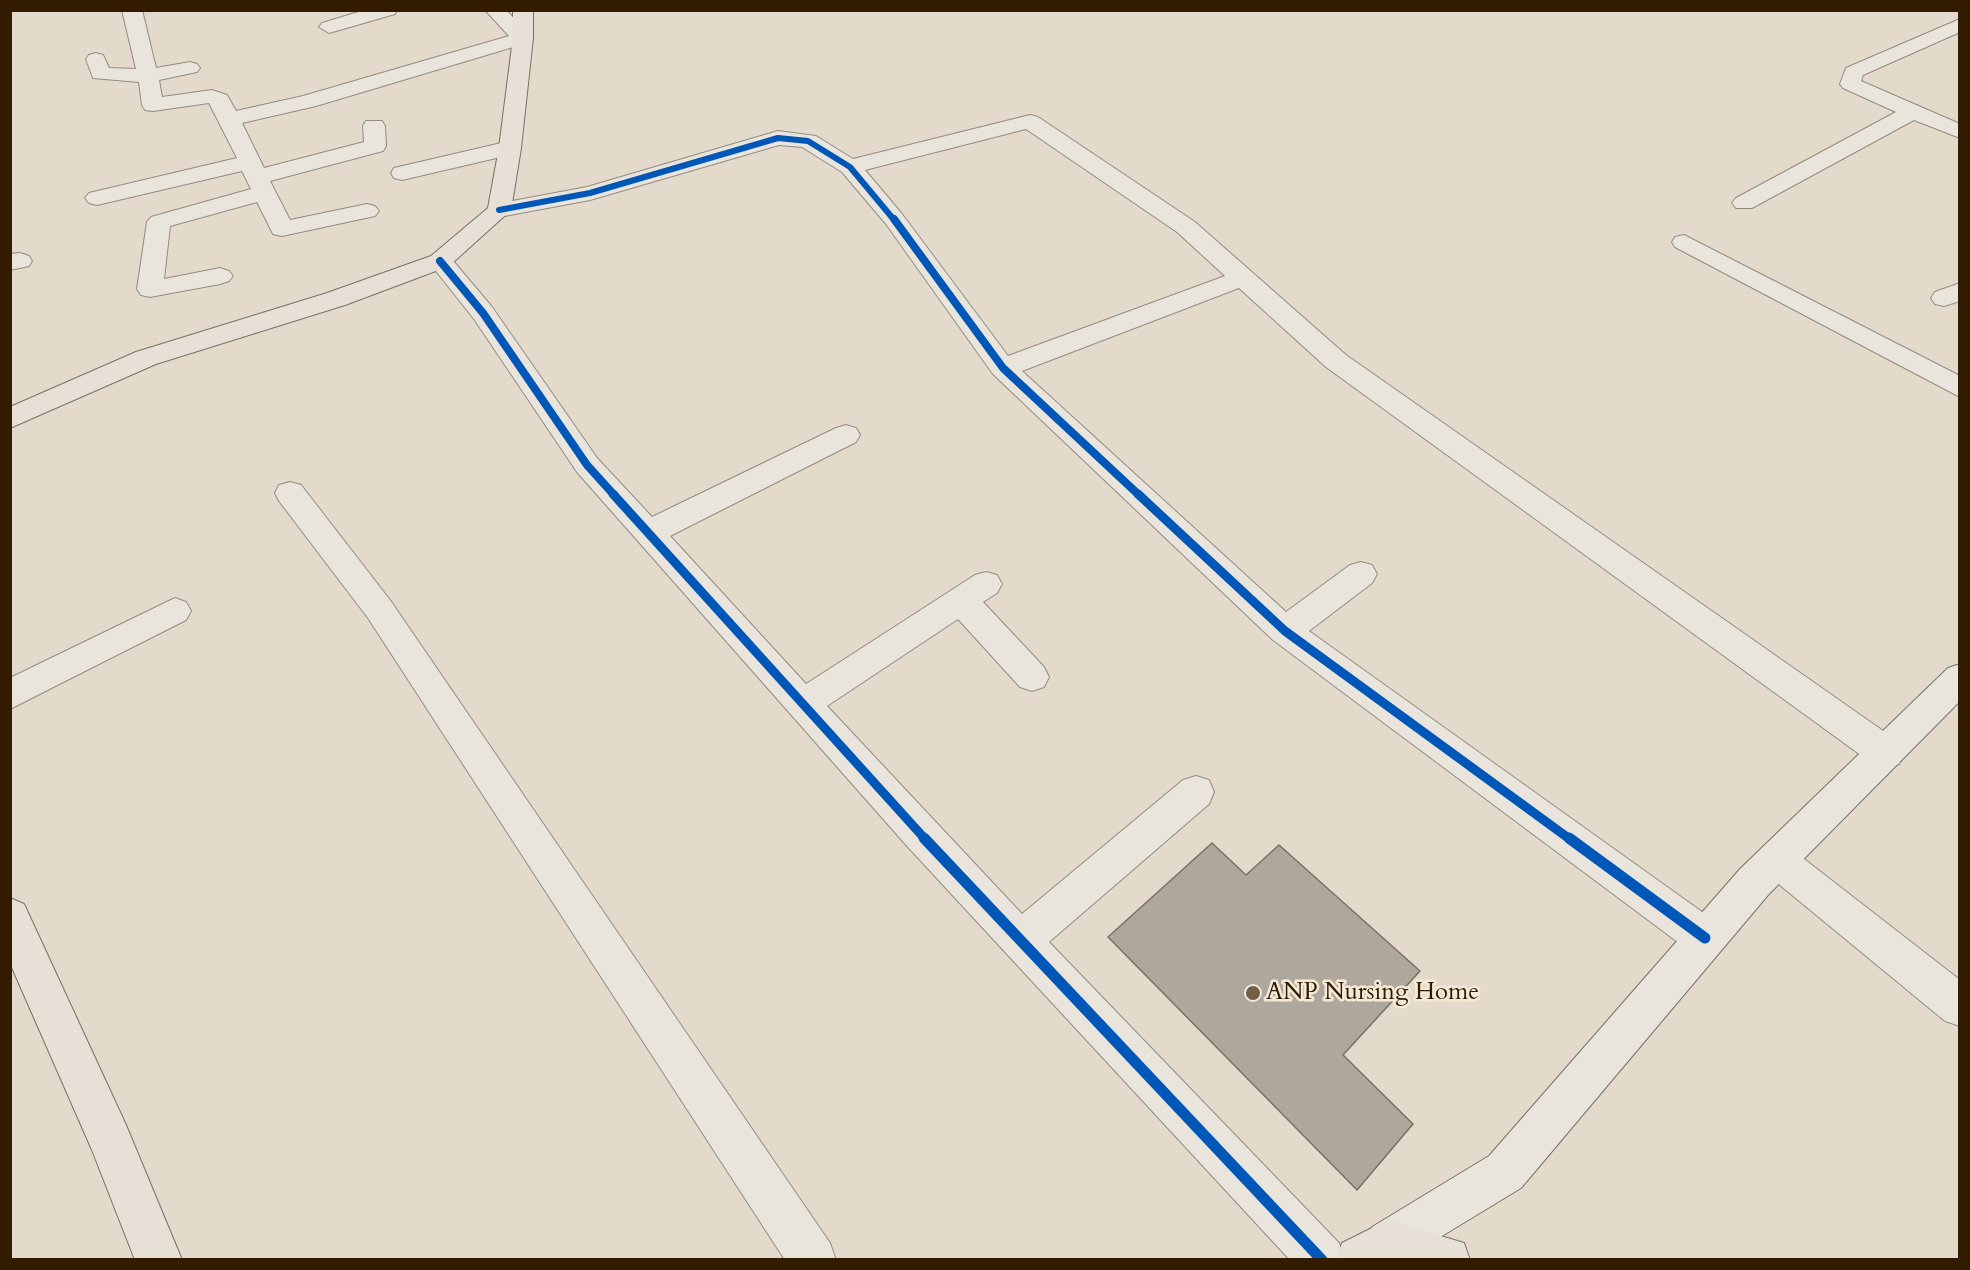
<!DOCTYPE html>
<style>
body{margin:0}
#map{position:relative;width:1970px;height:1270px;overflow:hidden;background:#e3dacb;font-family:Cardo,serif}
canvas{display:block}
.frame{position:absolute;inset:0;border:12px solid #331b00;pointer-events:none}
</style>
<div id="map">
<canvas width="1970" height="1270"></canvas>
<div class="frame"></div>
</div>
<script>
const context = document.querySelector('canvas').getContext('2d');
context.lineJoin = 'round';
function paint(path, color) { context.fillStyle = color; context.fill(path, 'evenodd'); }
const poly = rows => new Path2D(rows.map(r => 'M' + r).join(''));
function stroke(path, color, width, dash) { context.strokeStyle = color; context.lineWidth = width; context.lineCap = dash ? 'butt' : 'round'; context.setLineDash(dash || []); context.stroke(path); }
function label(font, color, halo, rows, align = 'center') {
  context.font = font + ' Cardo,serif'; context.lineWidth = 5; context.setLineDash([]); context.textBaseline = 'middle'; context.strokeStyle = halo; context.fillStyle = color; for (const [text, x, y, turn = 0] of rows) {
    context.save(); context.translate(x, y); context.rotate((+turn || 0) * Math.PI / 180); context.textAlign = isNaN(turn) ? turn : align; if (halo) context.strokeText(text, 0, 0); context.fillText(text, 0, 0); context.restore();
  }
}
const building = poly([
 [1212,843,1246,875,1279,845,1420,971,1343,1055,1413,1124,1357,1190,1108,937,1212,843]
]);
const street = poly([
 [122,10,142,10,156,68,190,62,197,64,200,68,197,72,159,80,162,97,212,90,227,95,236,111,303,96,509,36,485,10,506,10,533,38,530,42,316,106,242,123,264,168,364,142,363,126,366,121,382,121,385,126,386,146,383,151,270,181,290,220,367,204,375,206,379,211,375,216,282,236,273,234,257,202,170,226,164,279,220,268,229,271,233,276,229,281,220,284,150,297,141,295,137,289,147,222,151,217,251,189,242,171,97,205,89,203,85,198,89,193,237,158,209,103,153,111,145,110,142,105,139,82,93,78,86,59,89,55,96,53,103,55,109,68,136,69,122,10],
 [365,10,397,10,395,14,329,33,319,27,322,23,365,10],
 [1960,19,1960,32,1863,75,1861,81,1960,124,1960,138,1914,120,1752,208,1736,208,1732,203,1736,198,1896,112,1843,88,1840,84,1846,68,1960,19],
 [1030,115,1038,117,1195,222,1346,355,1899,742,1904,753,1899,764,1886,769,1873,764,1326,367,1239,288,1022,371,1286,612,1350,565,1361,562,1372,565,1377,574,1372,583,1309,631,1719,924,1725,938,1719,952,1705,957,1691,952,1273,640,993,374,886,224,842,172,802,147,779,145,590,200,499,217,491,215,487,210,491,205,587,187,778,131,816,136,853,159,1030,115],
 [1026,129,1177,232,1225,276,1008,356,902,214,865,170,1026,129],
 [510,141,518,143,521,148,518,153,402,180,394,178,391,173,394,168,510,141],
 [1684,235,1960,376,1960,397,1675,247,1672,242,1675,237,1684,235],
 [20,253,29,256,32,261,29,266,10,270,10,254,20,253],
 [440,253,449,256,492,307,597,458,652,517,836,428,846,425,856,428,860,435,856,442,670,536,806,684,975,575,986,572,997,575,1002,584,997,593,983,602,1044,667,1049,677,1044,687,1032,691,1020,687,958,619,827,706,1022,914,1183,780,1196,776,1209,780,1214,792,1209,804,1049,942,1339,1243,1345,1260,1290,1260,907,846,577,472,474,319,428,261,431,256,440,253],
 [1960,283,1960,301,1944,306,1935,304,1931,298,1935,292,1960,283],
 [290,482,301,485,390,600,830,1243,836,1260,785,1260,368,618,279,501,275,493,279,485,290,482],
 [175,598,186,602,191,611,186,620,10,709,10,678,175,598],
 [1777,842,1790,848,1960,980,1960,1026,1945,1021,1764,872,1758,860,1764,848,1777,842]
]);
const secondary = poly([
 [1960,664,1960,701,1768,895,1521,1188,1404,1259,1372,1259,1365,1243,1372,1227,1489,1156,1740,869,1948,668,1960,664]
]);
const primary = poly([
 [513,10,533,10,533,38,521,148,511,210,449,266,345,305,156,364,10,428,10,407,136,352,327,293,431,256,488,208,499,148,513,38,513,10],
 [10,898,24,904,126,1125,182,1260,135,1260,92,1150,10,963,10,898],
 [1388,1220,1464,1243,1470,1260,1336,1260,1342,1243,1388,1220]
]);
const cyclewayFar3 = poly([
 [499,210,590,193,778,138,808,141,850,167,895,221]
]);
const cyclewayFar2 = poly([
 [894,219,1003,368,1140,496],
 [440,261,483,313,587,465,615,496]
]);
const cyclewayFar1 = poly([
 [613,494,926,840],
 [1138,494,1285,631,1571,840]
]);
const cycleway = poly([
 [924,838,1322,1260],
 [1569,838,1705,938]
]);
const markers = [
 [1253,993,8,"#715e47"]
];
const nearPoinames = [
 ["ANP Nursing Home",1266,993]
];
paint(building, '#afa79b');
stroke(building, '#797065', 1.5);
stroke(street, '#938b7f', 2);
stroke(secondary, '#797065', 2);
stroke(primary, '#797065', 2);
paint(street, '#e9e5dd');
paint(secondary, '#e9e5dd');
paint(primary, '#e6e0d7');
stroke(cyclewayFar3, '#0057b8', 6);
stroke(cyclewayFar2, '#0057b8', 8);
stroke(cyclewayFar1, '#0057b8', 9);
stroke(cycleway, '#0057b8', 11);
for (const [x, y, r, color] of markers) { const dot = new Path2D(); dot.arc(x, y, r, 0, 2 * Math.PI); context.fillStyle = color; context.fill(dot); stroke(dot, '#f3ead7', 2); }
label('24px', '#331b00', '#f3ead7', nearPoinames, 'left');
</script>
